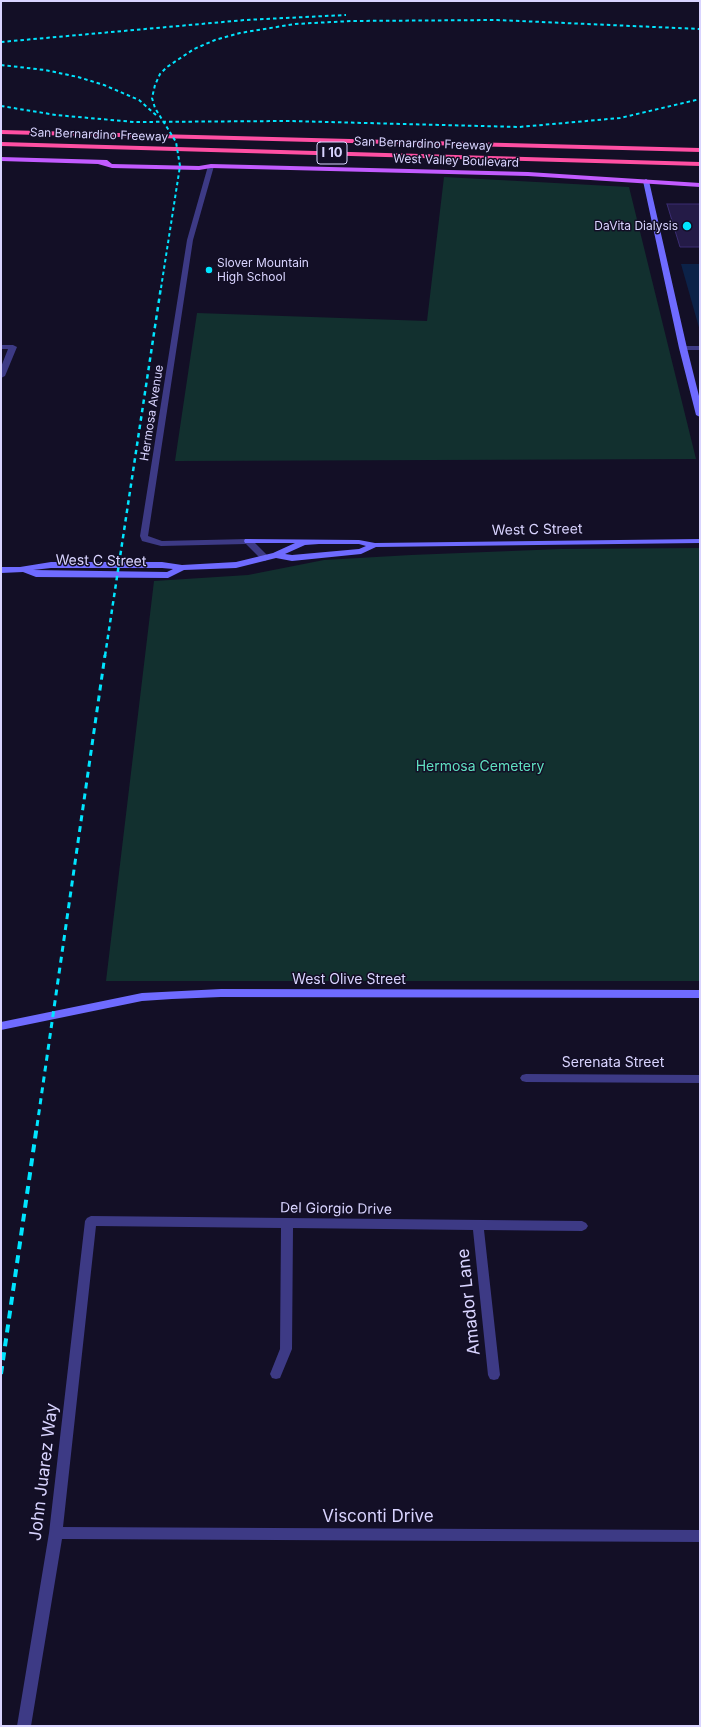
<!DOCTYPE html>
<style>
body{margin:0}
#map{position:relative;width:701px;height:1727px;overflow:hidden;background:#130f26;font-family:Inter,sans-serif}
canvas{display:block}
.frame{position:absolute;inset:0;border:2px solid #d9d4ff;pointer-events:none}
</style>
<div id="map">
<canvas width="701" height="1727"></canvas>
<div class="frame"></div>
</div>
<script>
const context = document.querySelector('canvas').getContext('2d');
context.lineJoin = 'round';
function paint(path, color) { context.fillStyle = color; context.fill(path, 'evenodd'); }
const poly = rows => new Path2D(rows.map(r => 'M' + r).join(''));
function stroke(path, color, width, dash) { context.strokeStyle = color; context.lineWidth = width; context.lineCap = dash ? 'butt' : 'round'; context.setLineDash(dash || []); context.stroke(path); }
function label(font, color, halo, rows, align = 'center') {
  context.font = font + ' Inter,sans-serif'; context.lineWidth = 3; context.setLineDash([]); context.textBaseline = 'middle'; context.strokeStyle = halo; context.fillStyle = color; for (const [text, x, y, turn = 0] of rows) {
    context.save(); context.translate(x, y); context.rotate((+turn || 0) * Math.PI / 180); context.textAlign = isNaN(turn) ? turn : align; if (halo) context.strokeText(text, 0, 0); context.fillText(text, 0, 0); context.restore();
  }
}
const green = poly([
 [444,177,629,187,696,459,175,461,197,313,427,321],
 [700,548,700,981,106,981,154,581,248,575,324,560,411,555,561,549]
]);
const water = poly([
 [681,264,700,264,700,331]
]);
const building = poly([
 [667,204,700,204,700,247,680,247,667,204]
]);
const street = poly([
 [211,164,214,166,193,240,148,536,162,541,248,539,251,539,268,556,269,558,265,561,262,560,246,544,161,546,142,541,140,536,187,240,208,166,211,164],
 [1,345,13,345,17,347,5,376,1,378,1,367,8,349,1,349,1,345],
 [680,346,700,346,700,350,683,350,679,348,680,346],
 [526,1074,700,1075,700,1083,526,1082,522,1081,520,1078,522,1075,526,1074],
 [91,1216,582,1221,586,1223,588,1226,586,1229,582,1231,484,1230,500,1375,498,1379,494,1380,490,1379,488,1375,473,1230,293,1228,292,1349,280,1378,276,1379,272,1378,270,1374,280,1349,281,1228,96,1226,63,1527,700,1530,700,1542,62,1539,31,1726,17,1726,49,1533,85,1221,87,1218,91,1216]
]);
const secondary = poly([
 [646,179,649,181,687,348,700,400,700,417,696,415,679,348,643,181,646,179],
 [245,539,359,540,375,543,700,539,700,543,376,547,361,554,292,561,276,558,236,568,184,570,168,578,36,577,23,572,1,573,1,567,20,567,51,562,162,562,182,565,236,562,273,553,295,543,245,543,244,541,245,539],
 [319,544,359,544,366,546,359,549,292,555,285,554,305,545,319,544],
 [51,568,162,568,173,569,167,572,33,570,51,568],
 [221,989,700,990,700,998,221,997,172,999,142,1001,1,1030,1,1022,142,993,221,989]
]);
const primary = poly([
 [1,157,107,160,112,164,199,166,211,164,528,172,700,183,700,187,528,176,211,168,199,170,112,168,98,164,1,161,1,157]
]);
const highway = poly([
 [1,130,700,148,700,152,1,134,1,130],
 [1,142,700,162,700,166,1,146,1,142]
]);
const railFar3 = poly([
 [1,42,245,20,346,15],
 [1,65,45,70,78,77,104,85,139,100,156,115],
 [1,106,56,115,134,122,289,121,519,127,620,118,700,99],
 [161,288,180,166,176,142,155,108,152,98,155,85,160,74,167,67,194,49,215,40,240,33,295,24,351,21,497,20,700,29]
]);
const railFar2 = poly([
 [105,656,161,287]
]);
const railFar1 = poly([
 [37,1126,105,655]
]);
const rail = poly([
 [1,1374,37,1125]
]);
const markers = [
 [687,226,5,"#00e5ff"],
 [209,270,4,"#00e5ff"]
];
const farStreetnames = [
 ["San Bernardino Freeway",99,135,2],
 ["San Bernardino Freeway",423,144,2],
 ["West Valley Boulevard",456,161,2],
 ["Hermosa Avenue",152,413,-81]
];
const farPoinames = [
 ["DaVita Dialysis",678,226],
 ["Slover Mountain",217,263,"left"],
 ["High School",217,277,"left"]
];
const shields = [
 [332,153,30]
];
const shieldNames = [
 ["I 10",332,153]
];
const streetNames = [
 ["West C Street",537,530,-1],
 ["West C Street",101,561,1],
 ["West Olive Street",349,980],
 ["Serenata Street",613,1063],
 ["Del Giorgio Drive",336,1209,1]
];
const parkNames = [
 ["Hermosa Cemetery",480,767]
];
const nearStreetnames = [
 ["Amador Lane",469,1302,-96],
 ["John Juarez Way",44,1472,-83],
 ["Visconti Drive",378,1517]
];
paint(green, '#12302f');
paint(water, '#0c2248');
paint(building, '#241b47');
stroke(building, '#3b2d73', 1);
paint(street, '#3d3a85');
paint(secondary, '#6f6bff');
paint(primary, '#c25bff');
paint(highway, '#ff4fa3');
stroke(railFar3, '#00e5ff', 2, [3.5, 3]);
stroke(railFar2, '#00e5ff', 2.5, [4.5, 4]);
stroke(railFar1, '#00e5ff', 3, [6, 5]);
stroke(rail, '#00e5ff', 4, [8, 6]);
for (const [x, y, r, color] of markers) { const dot = new Path2D(); dot.arc(x, y, r, 0, 2 * Math.PI); context.fillStyle = color; context.fill(dot); stroke(dot, '#130f26', 1.5); }
label('12px', '#d9d4ff', '#130f26', farStreetnames);
label('12px', '#d9d4ff', '#130f26', farPoinames, 'right');
for (const [x, y, w] of shields) { const box = new Path2D(); box.roundRect(x - w / 2, y - 11, w, 22, 3); context.fillStyle = '#130f26'; context.fill(box); stroke(box, '#d9d4ff', 1); }
label('bold 13px', '#d9d4ff', null, shieldNames);
label('14px', '#d9d4ff', '#130f26', streetNames);
label('14px', '#5fe0c0', '#130f26', parkNames);
label('17px', '#d9d4ff', '#130f26', nearStreetnames);
</script>
